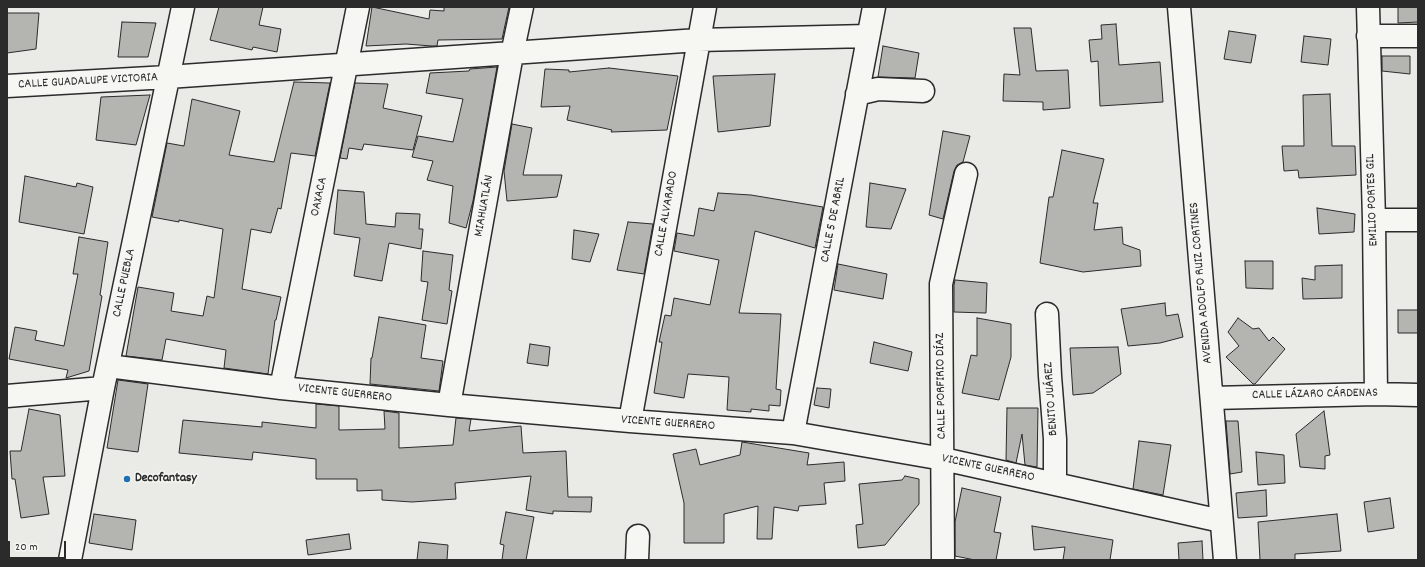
<!DOCTYPE html>
<meta charset="utf-8">
<style>
body{margin:0}
#map{position:relative;width:1425px;height:567px;overflow:hidden;background:#eaeae6;font-family:Dekko,sans-serif}
canvas{display:block}
.frame{position:absolute;inset:0;border:8px solid #2b2b2b;pointer-events:none}
.scale{position:absolute;left:8px;top:541px;width:58px;height:18px;box-sizing:border-box;border:2px solid #2b2b2b;border-top:0;padding-left:5px;font-size:12px;line-height:14px;white-space:nowrap;color:#2b2b2b;-webkit-text-stroke:3px #f6f6f2;paint-order:stroke}
</style>
<div id="map">
<canvas width="1425" height="567"></canvas>
<div class="frame"></div>
<div class="scale">20 m</div>
</div>
<script>
const context = document.querySelector('canvas').getContext('2d');
context.lineJoin = 'round';
function paint(path, color) { context.fillStyle = color; context.fill(path, 'evenodd'); }
const poly = rows => new Path2D(rows.map(r => 'M' + r).join(''));
function stroke(path, color, width, dash) { context.strokeStyle = color; context.lineWidth = width; context.lineCap = dash ? 'butt' : 'round'; context.setLineDash(dash || []); context.stroke(path); }
function label(font, color, halo, rows, align = 'center') {
  context.font = font + ' Dekko,sans-serif'; context.lineWidth = 3; context.setLineDash([]); context.textBaseline = 'middle'; context.strokeStyle = halo; context.fillStyle = color; for (const [text, x, y, turn = 0] of rows) {
    context.save(); context.translate(x, y); context.rotate((+turn || 0) * Math.PI / 180); context.textAlign = isNaN(turn) ? turn : align; if (halo) context.strokeText(text, 0, 0); context.fillText(text, 0, 0); context.restore();
  }
}
const building = poly([
 [219,7,263,7,259,25,281,29,277,52,253,47,252,50,210,40,219,7],
 [372,7,429,19,430,10,444,11,444,7,509,7,502,39,438,40,437,46,432,46,406,44,366,46,372,7],
 [1398,7,1418,7,1418,22,1398,23,1398,7],
 [7,13,39,13,36,49,7,53,7,13],
 [122,22,156,23,148,57,118,57,122,22],
 [1116,24,1119,65,1160,62,1163,102,1100,106,1098,61,1091,62,1089,40,1102,39,1101,25,1116,24],
 [1014,28,1031,28,1036,71,1068,70,1070,108,1043,110,1043,102,1003,101,1004,74,1020,75,1014,28],
 [1229,31,1256,35,1251,63,1224,59,1229,31],
 [1304,36,1331,39,1328,65,1301,62,1304,36],
 [883,46,919,53,915,78,878,77,883,46],
 [1382,56,1410,56,1410,74,1382,71,1382,56],
 [497,67,473,201,466,228,449,223,453,186,427,180,433,161,412,157,418,136,453,142,463,99,426,93,430,73,469,71,470,69,497,67],
 [609,68,678,76,667,130,611,132,612,130,567,120,570,106,541,107,545,69,569,70,569,72,609,68],
 [775,74,770,126,718,132,713,76,775,74],
 [294,82,330,83,315,156,291,153,281,209,278,208,271,233,251,229,242,289,281,297,276,320,275,320,268,374,224,368,226,350,166,339,162,360,126,356,138,287,174,293,171,311,203,316,207,296,214,298,223,229,179,220,179,222,152,217,167,143,184,146,192,99,240,111,229,155,274,162,294,82],
 [355,83,388,84,383,108,422,116,413,150,364,144,362,150,349,148,347,159,340,158,355,83],
 [1330,94,1332,146,1355,146,1356,175,1299,178,1298,170,1284,171,1282,146,1304,146,1303,95,1330,94],
 [150,95,136,145,96,140,101,97,150,95],
 [512,124,532,128,523,175,562,175,557,197,507,201,504,171,512,124],
 [943,131,970,136,963,162,957,165,954,171,943,219,929,215,943,131],
 [1062,150,1104,159,1093,203,1098,203,1094,230,1122,227,1123,244,1140,250,1141,266,1083,272,1040,263,1049,197,1053,197,1062,150],
 [25,176,76,187,77,183,93,187,84,234,19,222,25,176],
 [870,183,906,189,891,229,866,227,870,183],
 [338,190,364,192,366,224,395,227,396,213,420,214,419,229,423,229,421,249,389,243,382,281,354,276,360,238,334,234,338,190],
 [718,193,751,195,823,207,815,248,755,231,739,313,781,314,776,389,781,390,780,406,769,405,769,411,751,409,751,412,727,410,729,377,688,374,684,398,654,393,662,342,659,342,665,315,671,316,674,298,710,305,719,260,674,251,677,233,694,236,699,208,714,211,718,193],
 [1317,208,1355,214,1354,232,1319,234,1317,208],
 [628,222,653,224,644,274,617,270,628,222],
 [574,230,599,234,590,262,572,259,574,230],
 [79,237,108,242,100,295,102,296,89,371,66,378,68,370,9,359,15,327,37,331,35,340,64,346,78,274,73,274,79,237],
 [423,251,453,255,449,290,452,291,447,324,422,320,428,282,421,281,423,251],
 [1245,261,1273,261,1273,289,1246,288,1245,261],
 [838,264,887,274,883,299,834,290,838,264],
 [1342,265,1342,298,1303,299,1302,278,1315,280,1315,266,1342,265],
 [955,280,987,283,986,313,954,312,954,285,955,280],
 [1165,303,1166,316,1178,314,1183,337,1160,343,1128,346,1121,309,1165,303],
 [1398,310,1418,310,1418,333,1398,333,1398,310],
 [379,317,426,325,421,358,443,361,439,391,370,384,371,358,372,358,379,317],
 [977,318,1011,324,1011,357,999,400,962,393,971,355,977,356,977,318],
 [1238,318,1253,329,1259,328,1269,341,1273,337,1285,349,1255,384,1253,384,1226,357,1239,346,1228,332,1238,318],
 [874,342,912,352,908,371,870,363,874,342],
 [530,344,550,347,548,366,527,363,530,344],
 [1118,347,1121,374,1093,393,1073,395,1070,348,1118,347],
 [118,380,148,384,138,452,107,448,118,380],
 [817,388,831,389,829,408,814,405,817,388],
 [316,404,339,406,339,430,385,429,384,411,399,413,399,448,453,445,456,418,471,419,469,431,521,426,523,453,566,451,568,497,592,497,591,512,553,511,553,514,526,510,531,476,455,483,456,499,412,502,382,500,382,490,357,491,357,479,316,479,316,459,253,452,252,460,179,453,183,420,262,427,262,422,316,428,316,404],
 [1007,408,1038,408,1037,467,1025,465,1022,434,1016,463,1006,460,1007,408],
 [29,409,60,415,65,476,43,477,49,514,21,518,15,479,12,479,10,451,21,451,29,409],
 [1324,411,1330,455,1325,456,1325,469,1300,467,1296,434,1324,411],
 [1226,421,1238,421,1242,472,1230,474,1226,421],
 [1139,441,1171,445,1163,495,1133,489,1139,441],
 [742,442,809,453,807,465,844,462,845,481,824,483,826,504,799,506,798,511,774,507,772,539,757,539,758,506,724,514,724,543,684,543,684,503,673,454,696,449,700,465,740,455,742,442],
 [1256,452,1284,455,1285,483,1258,485,1256,452],
 [905,476,919,479,919,504,885,545,858,548,856,525,863,524,859,484,902,480,905,476],
 [962,488,1001,497,994,532,1001,533,996,560,975,560,955,556,955,522,962,488],
 [1266,490,1267,516,1238,518,1236,493,1266,490],
 [1390,498,1394,528,1368,532,1364,502,1390,498],
 [506,512,534,517,526,560,502,560,504,545,500,544,506,512],
 [94,514,136,520,132,550,89,543,94,514],
 [1337,514,1341,551,1295,554,1295,560,1260,560,1258,522,1337,514],
 [1032,526,1113,540,1110,560,1063,560,1065,547,1034,550,1032,526],
 [349,534,351,549,308,555,306,540,349,534],
 [1202,541,1203,560,1179,560,1178,543,1202,541],
 [419,542,448,545,447,560,417,560,419,542]
]);
const minor = poly([
 [1179,7,1225,560],
 [1368,7,1374,220,1376,394],
 [1368,36,1418,36],
 [7,86,168,77,698,40,868,36],
 [857,94,878,89,923,91],
 [1374,220,1418,220],
 [1047,314,1050,376,1055,439,1055,484],
 [108,366,281,388,449,405,630,421,793,433,943,459,1221,521],
 [281,388,358,7],
 [7,396,103,388],
 [1212,398,1376,394,1418,395],
 [449,405,512,54,522,7],
 [630,421,705,7],
 [793,433,874,7],
 [70,560,103,388,183,7],
 [637,560,638,536],
 [943,560,941,284,966,174]
]);
const markers = [
 [127,479,4,"#1f6fb2"]
];
const streetNames = [
 ["CALLE GUADALUPE VICTORIA",88,82,-3],
 ["OAXACA",320,197,-78],
 ["EMILIO PORTES GIL",1373,200,-92],
 ["MIAHUATLÁN",485,206,-80],
 ["CALLE ALVARADO",667,214,-80],
 ["CALLE 5 DE ABRIL",834,220,-79],
 ["CALLE PUEBLA",125,283,-78],
 ["AVENIDA ADOLFO RUIZ CORTINES",1202,283,-95],
 ["CALLE PORFIRIO DÍAZ",942,386,-91],
 ["VICENTE GUERRERO",345,394,6],
 ["CALLE LÁZARO CÁRDENAS",1315,395,-1],
 ["BENITO JUÁREZ",1052,399,-94],
 ["VICENTE GUERRERO",668,424,4],
 ["VICENTE GUERRERO",988,469,12]
];
const poiNames = [
 ["Decofantasy",135,479]
];
paint(building, '#b4b4b1');
stroke(building, '#2b2b2b', 1);
stroke(minor, '#2b2b2b', 25);
stroke(minor, '#f6f6f2', 22);
for (const [x, y, r, color] of markers) { const dot = new Path2D(); dot.arc(x, y, r, 0, 2 * Math.PI); context.fillStyle = color; context.fill(dot); stroke(dot, '#f6f6f2', 1.5); }
label('13px', '#2b2b2b', '#f6f6f2', streetNames);
label('bold 13px', '#2b2b2b', '#f6f6f2', poiNames, 'left');
</script>
